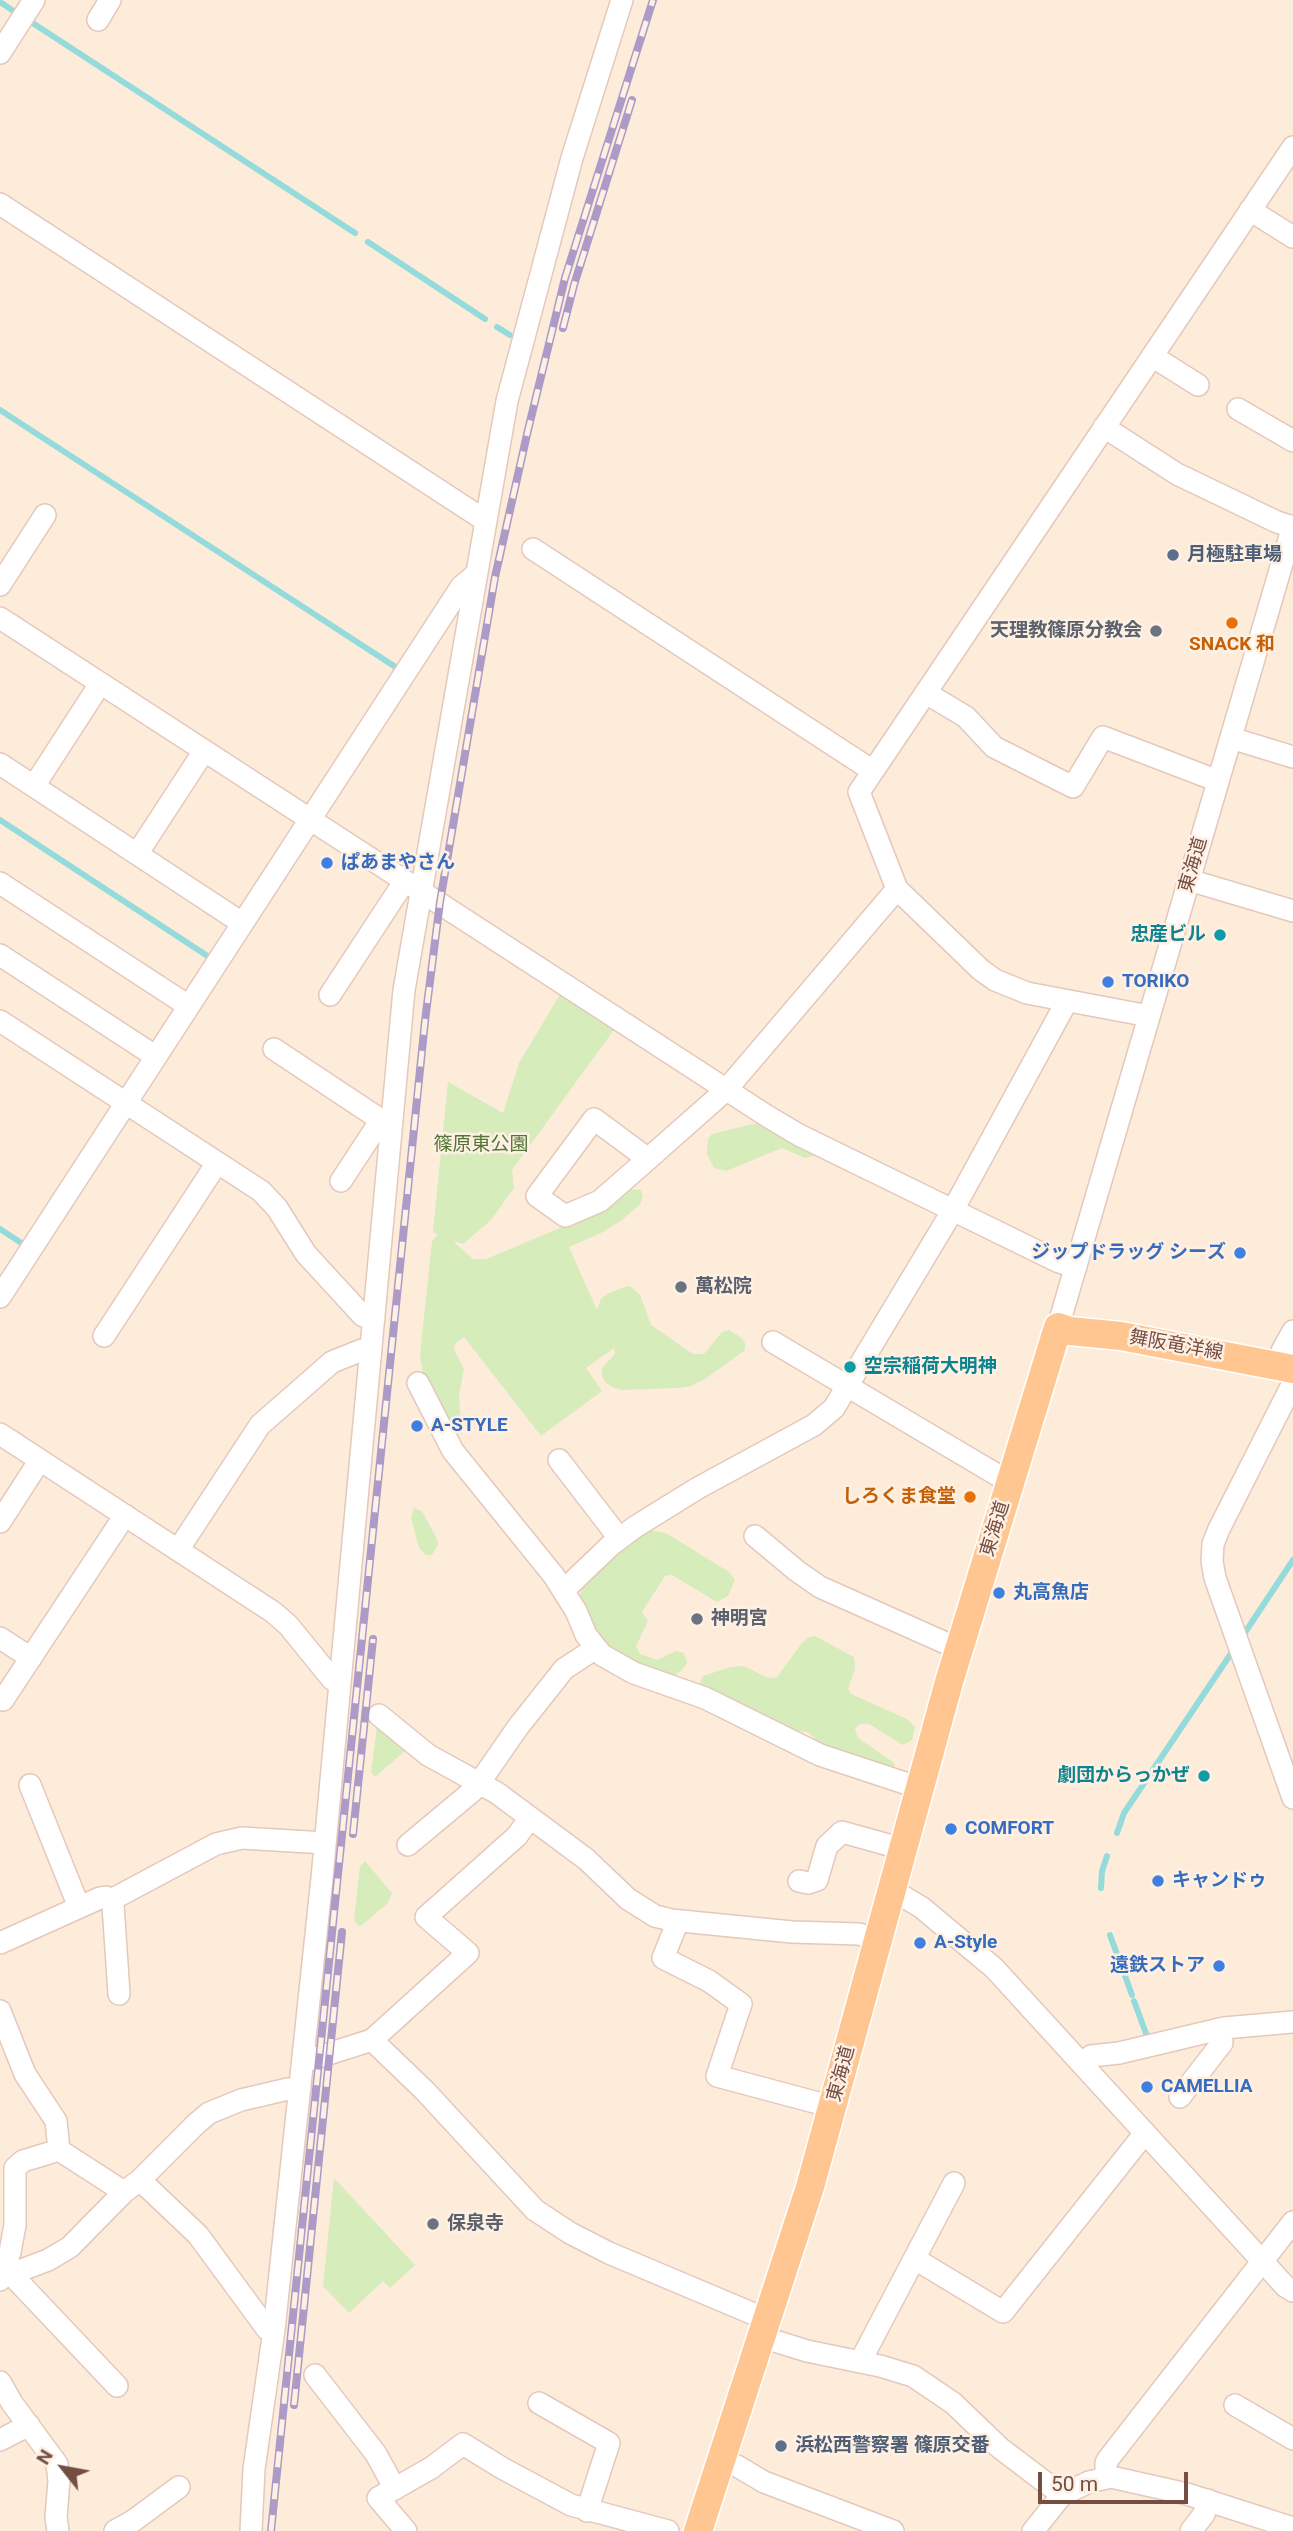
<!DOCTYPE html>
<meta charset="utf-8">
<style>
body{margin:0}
#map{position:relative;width:1293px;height:2531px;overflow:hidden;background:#feecdb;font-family:Roboto,sans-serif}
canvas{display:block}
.north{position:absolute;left:28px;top:2433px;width:70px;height:70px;-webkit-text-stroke:5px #fff0e4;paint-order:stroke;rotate:301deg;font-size:19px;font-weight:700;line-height:28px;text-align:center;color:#744e43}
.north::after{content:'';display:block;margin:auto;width:24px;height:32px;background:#744e43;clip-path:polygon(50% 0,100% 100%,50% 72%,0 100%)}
.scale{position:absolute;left:1038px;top:2472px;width:150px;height:32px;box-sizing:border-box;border:4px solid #744e43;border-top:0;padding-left:9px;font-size:21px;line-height:24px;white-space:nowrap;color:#744e43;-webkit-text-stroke:5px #fff0e4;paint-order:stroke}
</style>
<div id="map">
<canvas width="1293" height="2531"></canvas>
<div class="north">N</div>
<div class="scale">50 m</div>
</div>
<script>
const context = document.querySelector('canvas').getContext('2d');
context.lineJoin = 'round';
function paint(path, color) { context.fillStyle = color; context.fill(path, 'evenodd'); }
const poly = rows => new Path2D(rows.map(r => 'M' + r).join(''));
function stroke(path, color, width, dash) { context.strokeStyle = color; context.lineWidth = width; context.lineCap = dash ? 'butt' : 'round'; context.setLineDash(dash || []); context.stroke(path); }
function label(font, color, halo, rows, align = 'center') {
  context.font = font + ' Roboto,"Noto Sans JP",sans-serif'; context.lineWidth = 5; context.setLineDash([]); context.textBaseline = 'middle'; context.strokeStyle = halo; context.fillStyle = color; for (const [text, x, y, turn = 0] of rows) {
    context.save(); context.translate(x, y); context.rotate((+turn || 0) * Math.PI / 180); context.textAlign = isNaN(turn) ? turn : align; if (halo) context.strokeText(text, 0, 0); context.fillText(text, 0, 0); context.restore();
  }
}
const green = poly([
 [562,991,616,1027,512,1170,514,1188,491,1220,463,1244,453,1241,473,1259,486,1259,598,1212,628,1189,641,1190,643,1197,640,1204,622,1220,601,1233,569,1247,597,1310,601,1299,607,1294,624,1287,630,1286,640,1295,651,1325,693,1354,704,1354,722,1332,729,1330,742,1338,745,1343,745,1350,705,1379,691,1386,678,1388,621,1390,612,1387,605,1382,602,1375,602,1368,615,1354,614,1348,586,1368,602,1391,541,1436,464,1337,455,1344,454,1349,464,1369,459,1396,461,1429,457,1436,424,1379,420,1355,432,1241,438,1235,433,1232,448,1082,503,1113,519,1063],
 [753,1124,763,1125,813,1152,813,1156,805,1158,782,1148,726,1171,714,1168,707,1154,708,1139,712,1134],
 [414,1508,422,1511,437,1539,438,1544,432,1555,426,1555,419,1548,411,1517],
 [648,1530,666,1533,729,1572,735,1580,728,1596,717,1602,672,1575,665,1576,642,1612,648,1621,636,1646,640,1654,657,1660,676,1651,684,1653,687,1663,684,1668,673,1677,648,1672,599,1641,582,1606,580,1596,584,1583,605,1560],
 [815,1636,854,1657,855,1669,848,1689,851,1694,907,1719,915,1727,912,1740,903,1745,869,1724,859,1724,855,1729,858,1738,893,1762,895,1765,892,1770,821,1745,808,1732,788,1730,701,1687,700,1682,703,1676,730,1667,743,1666,769,1678,777,1677,802,1643,807,1638],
 [377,1726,405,1747,405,1751,375,1777,371,1772],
 [365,1861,392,1893,387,1904,362,1925,358,1926,354,1920,360,1866],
 [334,2178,415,2265,390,2288,383,2281,349,2313,323,2286]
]);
const stream = poly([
 [0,2,18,14],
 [28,20,355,233],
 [368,242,485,319],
 [497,327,510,335],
 [0,410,397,668],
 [0,820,206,955],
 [0,1229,26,1246],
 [1244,1634,1293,1560],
 [1117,1833,1124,1813,1232,1652],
 [1101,1888,1102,1871,1107,1856],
 [1110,1935,1132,1995],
 [1134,2001,1147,2036]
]);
const minor = poly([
 [98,20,110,0],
 [0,53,34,0],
 [0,204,486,521],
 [1250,210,1293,237],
 [1152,356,1198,385],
 [1238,409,1293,441],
 [1104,427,1177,474,1277,522,1293,527],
 [533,549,873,771],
 [0,585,45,515],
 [0,618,767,1116,799,1135,1059,1262,1076,1267],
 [926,693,966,717,994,747,1073,787,1103,737,1218,781],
 [1231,738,1293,757],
 [0,764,242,923],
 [34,786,100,684],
 [137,854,204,751],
 [1189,880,1293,911],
 [0,883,187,1005],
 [0,955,155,1056],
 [330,995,404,882],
 [1149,1016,1027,993,995,980,981,970,897,889,859,792,1293,147],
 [0,1021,261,1191,277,1208,306,1254,363,1316,374,1318],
 [274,1049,381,1120,392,1120],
 [648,1159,594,1119,537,1196,565,1216,600,1201,648,1159,726,1090,897,889],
 [341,1181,381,1120],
 [0,1297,461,587,476,574],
 [1058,1327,1293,526],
 [104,1336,217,1163],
 [773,1342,999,1476,1012,1480],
 [1279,1366,1282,1351,1293,1331],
 [418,1383,453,1451,554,1576,576,1611,586,1635,602,1655,634,1673,705,1698,820,1755,920,1788],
 [1293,1383,1219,1529,1213,1544,1212,1561,1215,1578,1293,1798],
 [0,1434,273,1612,288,1625,332,1679,340,1679],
 [559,1460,619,1538],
 [0,1522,40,1460],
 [755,1536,797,1571,820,1587,959,1649],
 [178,1550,260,1425,332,1362,362,1350,371,1350],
 [564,1590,611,1545,635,1527,698,1488,814,1425,834,1408,953,1210,1067,1001],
 [0,1638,31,1658],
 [3,1700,125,1515],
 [379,1715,428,1755,497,1793,586,1859,628,1899,655,1916,671,1920,792,1932,859,1934,878,1940],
 [30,1785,79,1907],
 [408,1845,475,1789,518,1727,564,1669,596,1648],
 [799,1881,808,1883,817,1880,827,1846,842,1832,903,1849],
 [891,1894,904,1897,921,1907,994,1968,1285,2286,1293,2291],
 [111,1900,216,1844,242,1838,325,1843],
 [678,1921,663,1958,709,1981,741,2004,717,2076,833,2107],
 [0,1943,100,1898,106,1897,111,1900,113,1905,119,1994],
 [0,2011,25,2074,56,2121,59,2150,124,2192],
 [372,2040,425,2091,535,2210,570,2233,609,2253,768,2320],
 [303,2062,372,2040,468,1953,426,1917,517,1836,530,1818],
 [1082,2064,1091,2056,1119,2053,1224,2028,1293,2022],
 [1180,2097,1222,2043,1219,2029],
 [140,2180,198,2235,267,2329,274,2330],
 [915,2259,1003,2312,1145,2133],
 [0,2270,11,2274,48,2260,70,2247,124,2192,140,2180,196,2124,209,2113,241,2100,288,2089,300,2089],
 [11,2274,117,2386],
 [0,2280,10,2252,15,2225,15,2168,23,2161,59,2150],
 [762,2337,807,2351,880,2366,913,2376,953,2403,1000,2448,1062,2495],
 [860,2362,954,2183],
 [315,2375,376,2454,395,2489],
 [0,2382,12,2403,57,2464,59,2481,56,2517,58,2531],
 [539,2403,609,2443,587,2511],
 [1235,2405,1293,2439],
 [0,2440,29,2425],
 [722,2461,737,2466,764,2482,893,2531],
 [1106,2478,1106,2463,1109,2458,1293,2222],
 [115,2531,133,2521,179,2487],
 [251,2531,254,2469,274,2330,322,1878,404,990,507,401,572,158,622,0],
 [406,2531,378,2498,431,2468,463,2444,502,2468,571,2505,668,2531],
 [1033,2531,1062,2495,1089,2482,1111,2477,1187,2494,1293,2528],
 [1191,2531,1204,2514,1208,2500]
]);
const major = poly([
 [698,2531,810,2187,949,1682,1058,1327,1070,1331,1121,1336,1293,1369]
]);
const rail = poly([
 [563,328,574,285,632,100],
 [353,1834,373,1639],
 [294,2405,342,1932],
 [271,2531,425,1021,440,902,495,577,528,430,565,278,653,0]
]);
const markers = [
 [1173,555,7,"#5c6f8a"],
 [1232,623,7,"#e8710a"],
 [1156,631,7,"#6b7280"],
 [327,863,7,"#3f7fe0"],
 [1220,935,7,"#0f9aa8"],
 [1108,982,7,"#3f7fe0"],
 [1240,1253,7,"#3f7fe0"],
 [681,1287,7,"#6b7280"],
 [850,1367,7,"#0f9aa8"],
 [417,1426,7,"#3f7fe0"],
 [970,1497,7,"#e8710a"],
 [999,1593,7,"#3f7fe0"],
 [697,1619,7,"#6b7280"],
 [1204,1776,7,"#0f9aa8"],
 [951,1829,7,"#3f7fe0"],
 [1158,1881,7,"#3f7fe0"],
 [920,1943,7,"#3f7fe0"],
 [1219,1966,7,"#3f7fe0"],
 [1147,2087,7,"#3f7fe0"],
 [433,2224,7,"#6b7280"],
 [781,2446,7,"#5c6f8a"]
];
const serviceNames = [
 ["月極駐車場",1187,555],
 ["浜松西警察署 篠原交番",795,2446]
];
const worshipNames = [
 ["天理教篠原分教会",1142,631,"right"],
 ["萬松院",695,1287],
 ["神明宮",711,1619],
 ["保泉寺",447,2224]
];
const foodNames = [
 ["SNACK 和",1232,645],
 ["しろくま食堂",956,1497,"right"]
];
const shopNames = [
 ["ぱあまやさん",341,863],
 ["TORIKO",1122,982],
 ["ジップドラッグ シーズ",1226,1253,"right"],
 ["A-STYLE",431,1426],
 ["丸高魚店",1013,1593],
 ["COMFORT",965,1829],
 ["キャンドゥ",1172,1881],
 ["A-Style",934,1943],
 ["遠鉄ストア",1205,1966,"right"],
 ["CAMELLIA",1161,2087]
];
const streetNames = [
 ["東海道",1194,865,-74],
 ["舞阪竜洋線",1176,1346,10],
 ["東海道",996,1529,-73],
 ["東海道",842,2074,-75]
];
const cultureNames = [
 ["忠産ビル",1206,935],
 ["空宗稲荷大明神",864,1367,"left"],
 ["劇団からっかぜ",1190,1776]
];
const parkNames = [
 ["篠原東公園",481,1145]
];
paint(green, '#d6ecba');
stroke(stream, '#95dbdb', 6);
stroke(minor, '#e4c8bb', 24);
stroke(major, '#fff', 31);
stroke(minor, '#fff', 21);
stroke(major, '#ffc692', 28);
stroke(rail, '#ac9bc7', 8);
stroke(rail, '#fff0e4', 5, [16]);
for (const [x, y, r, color] of markers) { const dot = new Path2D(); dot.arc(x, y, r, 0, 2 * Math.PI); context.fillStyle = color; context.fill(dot); stroke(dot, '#fff0e4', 2.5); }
label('bold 19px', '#4e5e75', '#fff0e4', serviceNames, 'left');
label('bold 19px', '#5b616d', '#fff0e4', worshipNames, 'left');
label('bold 19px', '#c56008', '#fff0e4', foodNames);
label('bold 19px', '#366cbe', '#fff0e4', shopNames, 'left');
label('19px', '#744e43', '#fff0e4', streetNames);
label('bold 19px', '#0d838f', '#fff0e4', cultureNames, 'right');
label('19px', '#537638', '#fff0e4', parkNames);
</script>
